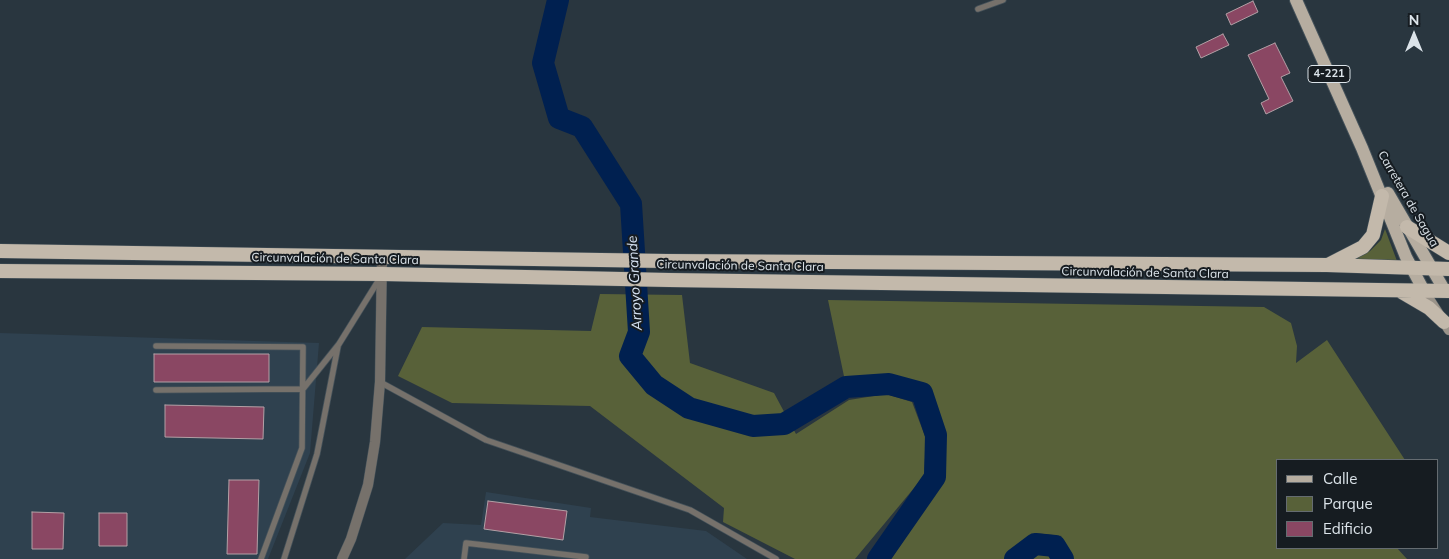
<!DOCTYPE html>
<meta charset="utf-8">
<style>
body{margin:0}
#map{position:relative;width:1449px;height:559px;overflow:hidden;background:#29363f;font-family:Mulish,sans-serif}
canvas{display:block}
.legend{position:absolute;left:1276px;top:459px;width:162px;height:90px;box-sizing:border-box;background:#161c21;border:1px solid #656c71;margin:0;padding:6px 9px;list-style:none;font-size:15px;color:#dbe3e9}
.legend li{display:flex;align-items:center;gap:10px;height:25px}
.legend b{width:25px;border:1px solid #656c71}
.north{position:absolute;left:1389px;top:10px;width:50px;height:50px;-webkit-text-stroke:4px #161c21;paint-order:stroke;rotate:0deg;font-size:14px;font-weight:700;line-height:20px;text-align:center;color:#dbe3e9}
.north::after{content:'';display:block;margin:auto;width:18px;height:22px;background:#dbe3e9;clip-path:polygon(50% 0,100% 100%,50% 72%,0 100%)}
</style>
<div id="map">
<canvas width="1449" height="559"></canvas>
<ul class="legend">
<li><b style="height:6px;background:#b6ada0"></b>Calle</li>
<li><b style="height:14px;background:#586139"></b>Parque</li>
<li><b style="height:14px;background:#8a4763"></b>Edificio</li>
</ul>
<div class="north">N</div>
</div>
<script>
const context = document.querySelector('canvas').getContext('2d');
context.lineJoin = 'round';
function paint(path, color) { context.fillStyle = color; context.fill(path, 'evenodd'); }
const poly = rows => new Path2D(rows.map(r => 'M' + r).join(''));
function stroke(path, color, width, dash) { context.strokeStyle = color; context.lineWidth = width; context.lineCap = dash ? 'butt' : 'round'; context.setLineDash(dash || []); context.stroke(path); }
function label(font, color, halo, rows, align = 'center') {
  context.font = font + ' Mulish,sans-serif'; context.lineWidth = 4; context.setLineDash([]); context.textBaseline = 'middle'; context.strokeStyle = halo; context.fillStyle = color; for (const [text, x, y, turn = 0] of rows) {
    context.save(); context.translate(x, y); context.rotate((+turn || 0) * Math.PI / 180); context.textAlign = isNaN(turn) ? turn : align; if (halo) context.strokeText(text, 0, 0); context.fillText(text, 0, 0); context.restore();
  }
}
const built = poly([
 [0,333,319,343,310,453,268,559,0,559],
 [486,492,591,508,590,517,706,531,747,559,405,559,443,523,481,525]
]);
const green = poly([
 [1385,229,1397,261,1354,260,1370,251,1381,240],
 [600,294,682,295,690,363,774,393,796,434,849,400,886,394,912,402,926,439,924,476,855,559,795,559,723,522,724,508,590,406,452,403,398,376,422,327,591,331],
 [828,300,1264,307,1291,323,1297,346,1296,363,1327,340,1405,460,1278,460,1278,548,1397,548,1407,559,1030,559,1062,536,1035,533,1010,553,1008,559,891,559,942,482,943,437,929,390,887,377,845,381]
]);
const river = poly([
 [558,0,543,63,559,118,582,127,631,204,639,332,630,356,654,385,689,408,753,426,784,424,846,387,889,384,922,393,936,435,935,477,878,559],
 [1015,559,1035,544,1055,546,1063,559]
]);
const building = poly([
 [1253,1,1258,12,1231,25,1226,14,1253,1],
 [1223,34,1229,45,1201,58,1196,47,1223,34],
 [1275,43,1290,73,1281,77,1293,101,1266,114,1261,103,1269,99,1248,55,1275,43],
 [154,354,269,354,269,382,154,382,154,354],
 [165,405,264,407,263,439,165,437,165,405],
 [229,480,259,480,257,554,227,554,229,480],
 [488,501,567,511,563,540,484,529,488,501],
 [32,512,64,513,63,549,32,549,32,512],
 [99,513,127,513,127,546,99,546,99,513]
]);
const service = poly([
 [978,9,1003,0],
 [156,346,303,347,302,448,261,559],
 [380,382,486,440,690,510,776,559],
 [156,390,303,389,339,344,380,278],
 [284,559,317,454,338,346],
 [464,559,466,543,586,557]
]);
const minor = poly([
 [342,559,351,539,368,485,375,442,380,382,382,255]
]);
const secondary = poly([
 [1424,291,1449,330]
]);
const primary = poly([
 [1296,0,1362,148,1406,257,1424,291],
 [1388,193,1445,291]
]);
const trunk = poly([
 [1407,227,1449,253],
 [0,251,667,261,1327,265,1449,269],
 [1328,265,1363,247,1373,235,1382,196],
 [0,271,383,274,669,280,1449,291],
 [1400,291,1429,308,1444,322]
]);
const shields = [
 [1329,74,42]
];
const shieldNames = [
 ["4-221",1329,74]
];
const streetNames = [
 ["Carretera de Sagua",1408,199,60],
 ["Circunvalación de Santa Clara",335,259,1],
 ["Circunvalación de Santa Clara",740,266,1],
 ["Circunvalación de Santa Clara",1145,273,1]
];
const waterNames = [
 ["Arroyo Grande",635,283,-93]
];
paint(built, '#2f414f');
paint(green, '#586139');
stroke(river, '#002050', 22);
paint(building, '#8a4763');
stroke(building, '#b3a0a6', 1);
stroke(service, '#45525a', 7);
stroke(minor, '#45525a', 11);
stroke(secondary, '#45525a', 11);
stroke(primary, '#45525a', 14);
stroke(trunk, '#45525a', 15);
stroke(service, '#76716b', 5.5);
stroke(minor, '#76716b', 10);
stroke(secondary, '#9a9389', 10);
stroke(primary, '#b6ada0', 12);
stroke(trunk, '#c3b9ab', 14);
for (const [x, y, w] of shields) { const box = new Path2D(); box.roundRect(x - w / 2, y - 8.5, w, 17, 4); context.fillStyle = '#161c21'; context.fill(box); stroke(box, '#dbe3e9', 1); }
label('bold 11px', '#dbe3e9', null, shieldNames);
label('12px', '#dbe3e9', '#161c21', streetNames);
label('italic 14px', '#d7e3f3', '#161c21', waterNames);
</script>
